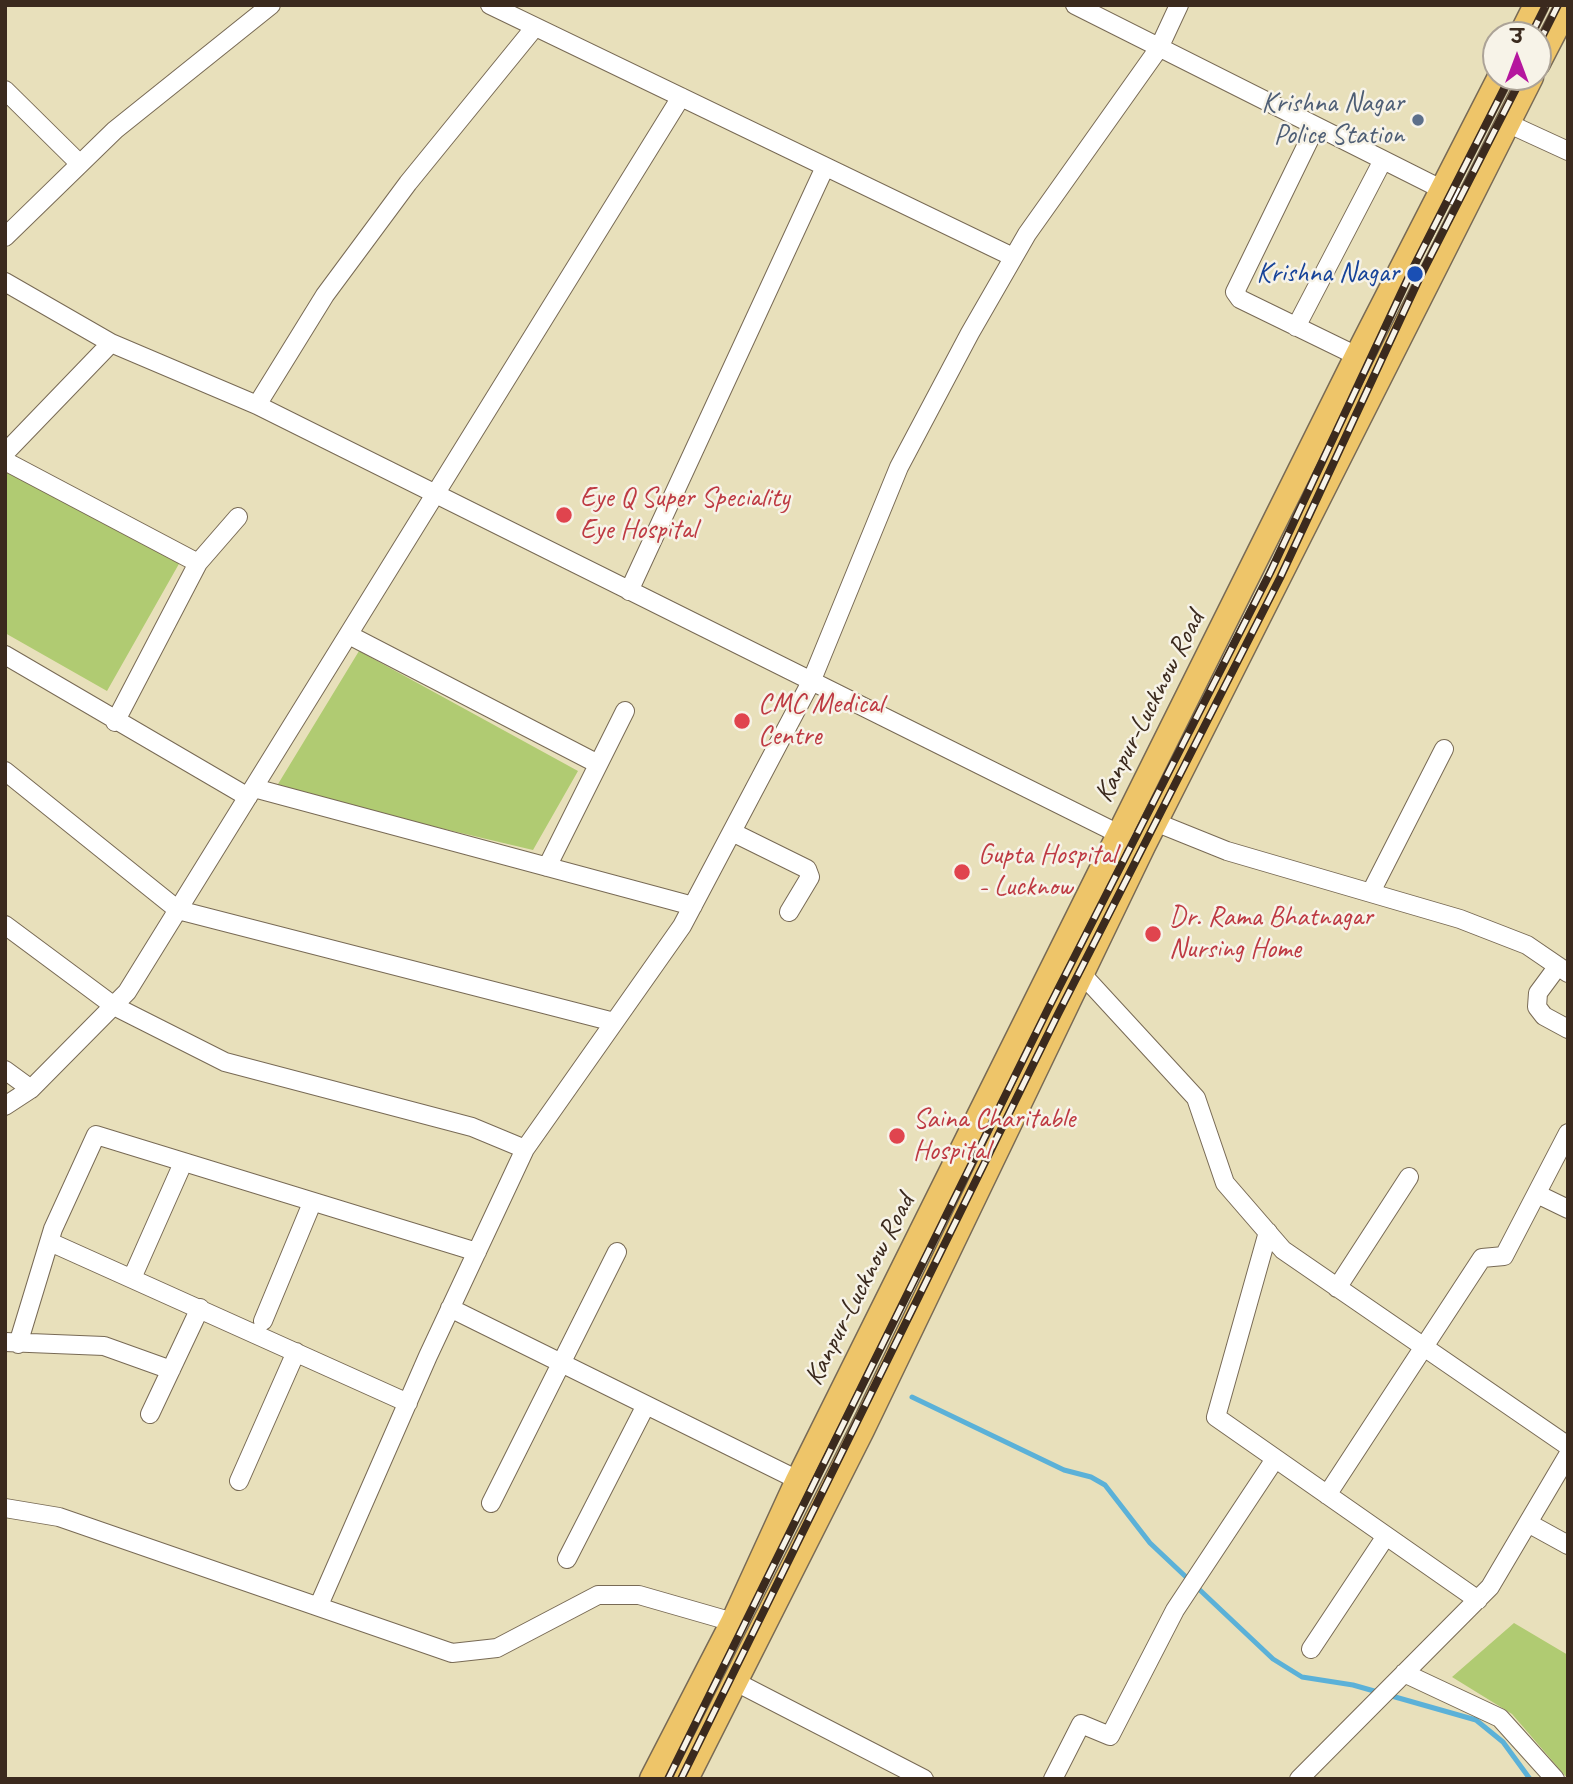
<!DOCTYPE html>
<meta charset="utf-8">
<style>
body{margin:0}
#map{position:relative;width:1573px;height:1784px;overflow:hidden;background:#e8e0bb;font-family:Caveat,"Playpen Sans Deva",sans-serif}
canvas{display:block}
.frame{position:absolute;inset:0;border:7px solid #3b2a1e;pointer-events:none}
.north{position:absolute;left:1482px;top:21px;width:70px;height:70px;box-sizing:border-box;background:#f7f3e8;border:2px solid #aca397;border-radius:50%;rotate:0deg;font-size:19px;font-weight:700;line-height:28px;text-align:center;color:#3b2a1e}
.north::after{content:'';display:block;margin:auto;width:24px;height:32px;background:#b5179e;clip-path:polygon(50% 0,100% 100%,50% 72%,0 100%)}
</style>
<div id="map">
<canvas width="1573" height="1784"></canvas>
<div class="frame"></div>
<div class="north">उ</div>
</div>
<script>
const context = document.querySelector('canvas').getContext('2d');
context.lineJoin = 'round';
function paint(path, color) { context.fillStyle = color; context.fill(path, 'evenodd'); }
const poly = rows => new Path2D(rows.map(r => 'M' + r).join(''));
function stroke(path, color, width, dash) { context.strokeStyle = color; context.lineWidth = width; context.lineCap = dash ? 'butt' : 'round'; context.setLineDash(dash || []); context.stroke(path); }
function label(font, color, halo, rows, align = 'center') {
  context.font = font + ' Caveat,sans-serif'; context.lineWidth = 5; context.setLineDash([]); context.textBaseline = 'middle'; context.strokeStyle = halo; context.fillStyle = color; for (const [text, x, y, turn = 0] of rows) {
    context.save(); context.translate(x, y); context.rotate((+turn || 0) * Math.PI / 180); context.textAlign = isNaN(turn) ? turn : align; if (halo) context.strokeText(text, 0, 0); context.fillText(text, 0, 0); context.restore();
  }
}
const green = poly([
 [5,469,180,562,107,691,5,633],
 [359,651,578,771,533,850,275,789],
 [1514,1623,1568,1655,1568,1779,1512,1714,1452,1677]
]);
const stream = poly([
 [912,1397,1064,1470,1091,1477,1105,1485,1150,1543,1273,1659,1302,1677,1353,1685,1476,1720,1503,1742,1530,1779]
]);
const minor = poly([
 [490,5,1013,257],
 [1075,5,1467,202],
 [5,90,80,164],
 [1507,123,1568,151],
 [1315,128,1235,292,1240,299,1357,356],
 [5,237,115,130,271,5],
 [5,282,111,343,257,405,1143,846],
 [1296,327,1382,162],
 [257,405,325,295,408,183,535,27],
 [5,453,111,343],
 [5,461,198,563],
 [629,591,825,167],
 [349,635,598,764],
 [5,655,248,797],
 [115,722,198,563,238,517],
 [5,771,178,910,614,1022],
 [254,788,693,906],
 [1155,822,1227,851,1460,919,1527,945,1568,973],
 [732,832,807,869,810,877,789,912],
 [547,867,625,711],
 [1371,892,1444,749],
 [5,925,114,1006,225,1062,472,1127,525,1149],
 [1558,966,1538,993,1537,1007,1544,1016,1568,1029],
 [1081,973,1196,1098,1225,1183,1283,1250,1568,1446],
 [5,1070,31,1089],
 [5,1106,31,1089,127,992,681,97],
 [1537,1194,1568,1209],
 [1268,1232,1216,1417,1478,1600],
 [50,1242,408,1403],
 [132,1278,183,1163],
 [1337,1288,1409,1177],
 [450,1308,798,1480],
 [263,1321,312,1203],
 [5,1342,104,1346,171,1370],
 [18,1344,53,1229,96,1135,477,1252],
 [150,1414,200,1308],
 [239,1481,296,1352],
 [1327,1495,1482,1258,1504,1256,1568,1133],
 [491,1503,617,1252],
 [5,1508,59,1517,452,1653,497,1648,598,1595,639,1595,733,1622],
 [1528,1523,1568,1545],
 [567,1559,646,1405],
 [319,1605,428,1356,525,1149,682,926,811,682,899,467,970,333,1027,234,1159,48,1179,5],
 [1311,1649,1386,1536],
 [1404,1673,1500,1718,1555,1779],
 [734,1681,924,1779],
 [1053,1779,1081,1724,1110,1736,1175,1610,1275,1459],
 [1299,1779,1490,1587,1568,1455]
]);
const highway = poly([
 [1521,35,1536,5],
 [1538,63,1568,5],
 [652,1779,733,1622,798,1480,1357,356,1500,77],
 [686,1779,862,1430,1143,846,1531,77]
]);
const rail = poly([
 [1531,35,1546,5],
 [1538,45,1558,5],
 [668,1779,1048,1009,1270,573,1411,272,1510,77],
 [681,1779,1058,1014,1280,578,1420,277,1522,77]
]);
const markers = [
 [1418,120,7,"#5c6f8a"],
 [1415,274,9,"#1a4fb4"],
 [564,515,9,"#e0444e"],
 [742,721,9,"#e0444e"],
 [962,872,9,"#e0444e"],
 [1153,934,9,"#e0444e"],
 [897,1136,9,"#e0444e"]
];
const serviceNames = [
 ["Krishna Nagar",1404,104],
 ["Police Station",1404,136]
];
const transitNames = [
 ["Krishna Nagar",1399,274]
];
const healthNames = [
 ["Eye Q Super Speciality",580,499],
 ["Eye Hospital",580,531],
 ["CMC Medical",758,705],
 ["Centre",758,737],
 ["Gupta Hospital",978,856],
 ["- Lucknow",978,888],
 ["Dr. Rama Bhatnagar",1169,918],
 ["Nursing Home",1169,950],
 ["Saina Charitable",913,1120],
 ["Hospital",913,1152]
];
const streetNames = [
 ["Kanpur-Lucknow Road",1150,707,-63],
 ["Kanpur-Lucknow Road",860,1290,-63]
];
paint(green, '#b0cb72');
stroke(stream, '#5bb1d8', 5);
stroke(minor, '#786a55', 20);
stroke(highway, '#786a55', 27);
stroke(minor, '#fff', 18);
stroke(highway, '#eec569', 24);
stroke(rail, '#3b2a1e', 8);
stroke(rail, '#f7f3e8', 5, [16]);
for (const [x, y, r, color] of markers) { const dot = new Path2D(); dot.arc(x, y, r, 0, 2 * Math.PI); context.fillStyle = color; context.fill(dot); stroke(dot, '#f7f3e8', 2.5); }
label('28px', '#4e5e75', '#f7f3e8', serviceNames, 'right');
label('28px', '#164399', '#f7f3e8', transitNames, 'right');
label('28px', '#be3a42', '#f7f3e8', healthNames, 'left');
label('28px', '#3b2a1e', '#f7f3e8', streetNames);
</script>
